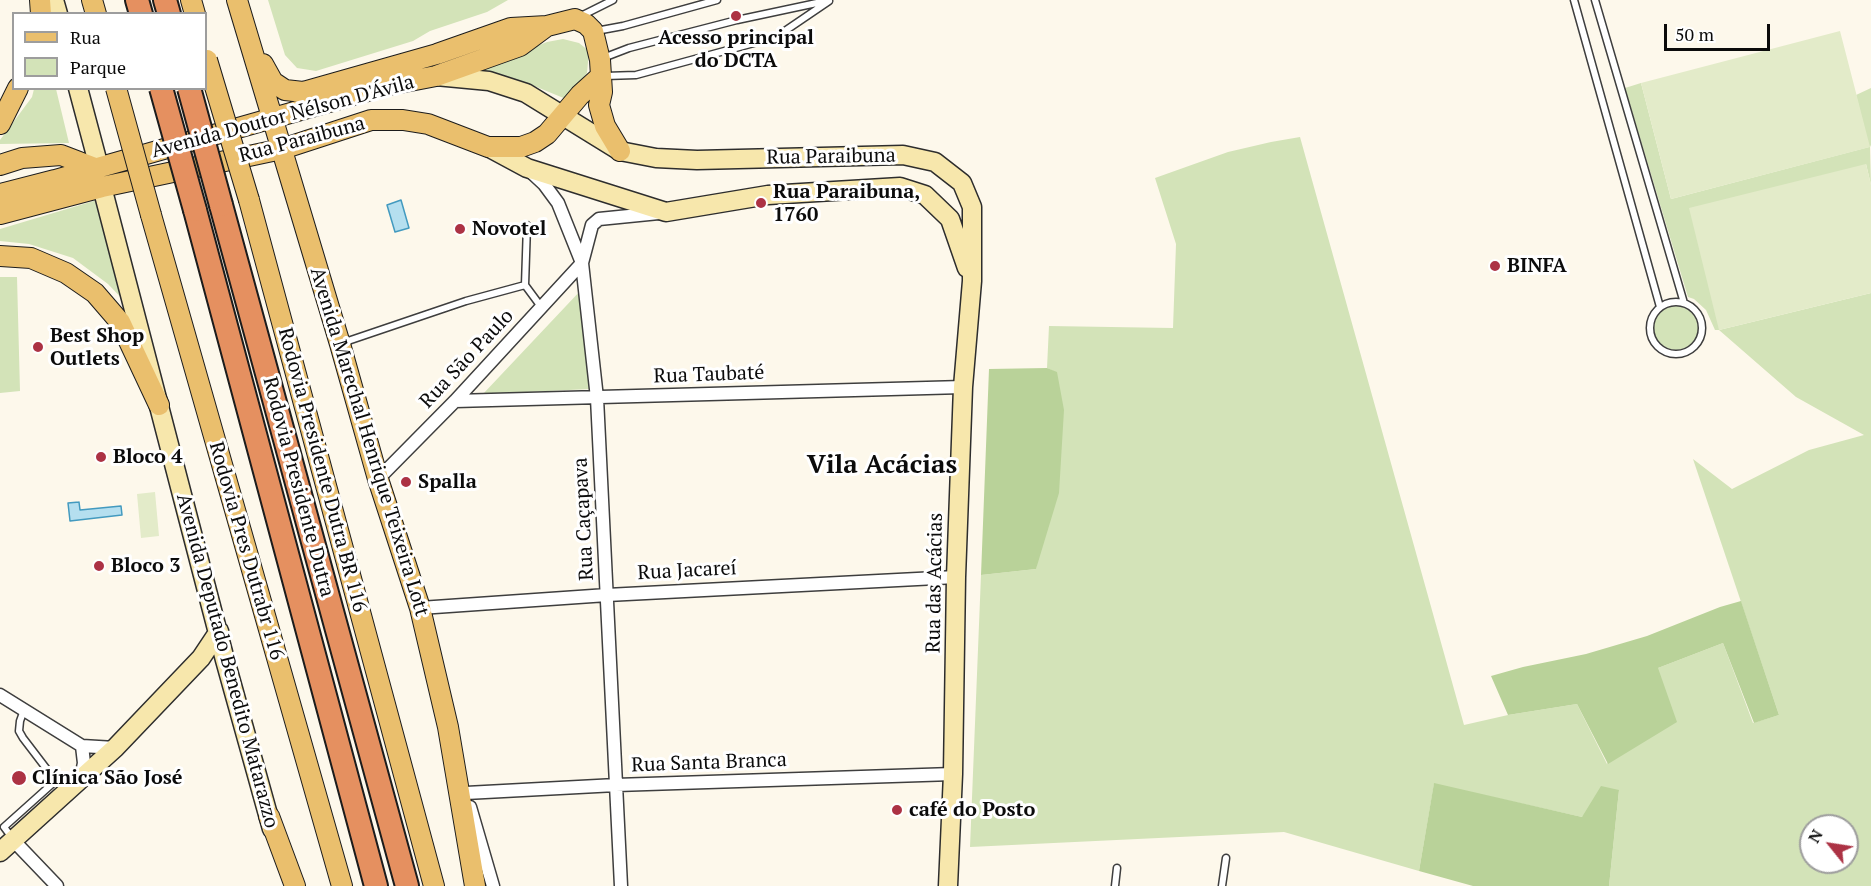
<!DOCTYPE html>
<meta charset="utf-8">
<style>
body{margin:0}
#map{position:relative;width:1871px;height:886px;overflow:hidden;background:#fdf8eb;font-family:"PT Serif",serif}
canvas{display:block}
.legend{position:absolute;left:12px;top:12px;width:195px;height:78px;box-sizing:border-box;background:#fff;border:2px solid #9d9d9d;margin:0;padding:8px 10px;list-style:none;font-size:18px;color:#0b0b0b}
.legend li{display:flex;align-items:center;gap:12px;height:30px}
.legend b{width:30px;border:2px solid #9d9d9d}
.north{position:absolute;left:1799px;top:814px;width:60px;height:60px;box-sizing:border-box;background:#fff;border:2px solid #9d9d9d;border-radius:50%;rotate:300deg;font-size:16px;font-weight:700;line-height:24px;text-align:center;color:#0b0b0b}
.north::after{content:'';display:block;margin:auto;width:21px;height:27px;background:#ac3244;clip-path:polygon(50% 0,100% 100%,50% 72%,0 100%)}
.scale{position:absolute;left:1664px;top:24px;width:106px;height:27px;box-sizing:border-box;border:3px solid #0b0b0b;border-top:0;padding-left:8px;font-size:18px;line-height:21px;white-space:nowrap;color:#0b0b0b;-webkit-text-stroke:4px #fff;paint-order:stroke}
</style>
<div id="map">
<canvas width="1871" height="886"></canvas>
<ul class="legend">
<li><b style="height:8px;background:#eabf6d"></b>Rua</li>
<li><b style="height:16px;background:#d3e3b8"></b>Parque</li>
</ul>
<div class="north">N</div>
<div class="scale">50 m</div>
</div>
<script>
const context = document.querySelector('canvas').getContext('2d');
context.lineJoin = 'round';
function paint(path, color) { context.fillStyle = color; context.fill(path, 'evenodd'); }
const poly = rows => new Path2D(rows.map(r => 'M' + r).join(''));
function stroke(path, color, width, dash) { context.strokeStyle = color; context.lineWidth = width; context.lineCap = dash ? 'butt' : 'round'; context.setLineDash(dash || []); context.stroke(path); }
function label(font, color, halo, rows, align = 'center') {
  context.font = font + ' "PT Serif",serif'; context.lineWidth = 6; context.setLineDash([]); context.textBaseline = 'middle'; context.strokeStyle = halo; context.fillStyle = color; for (const [text, x, y, turn = 0] of rows) {
    context.save(); context.translate(x, y); context.rotate((+turn || 0) * Math.PI / 180); context.textAlign = isNaN(turn) ? turn : align; if (halo) context.strokeText(text, 0, 0); context.fillText(text, 0, 0); context.restore();
  }
}
const green = poly([
 [268,0,508,0,487,12,430,31,413,41,316,71,297,68,285,55],
 [563,39,579,43,589,51,587,73,566,99,527,83,472,72,547,42],
 [1641,83,1671,199,1869,147,1856,95,1871,88,1871,145,1870,147,1871,185,1866,164,1719,330,1871,293,1871,886,1609,886,1619,790,1582,817,1434,784,1419,871,1284,832,970,847,981,575,1036,569,1057,373,1047,368,1049,326,1173,328,1176,244,1155,178,1228,152,1271,142,1300,137,1464,725,1508,715,1577,704,1607,764,1658,668,1723,643,1753,723,1779,715,1693,459,1732,489,1809,450,1864,435,1796,397,1719,330,1715,330,1706,310,1694,299,1688,297,1625,88],
 [1811,826,1847,826,1847,862,1811,862],
 [34,89,56,89,69,143,0,144,0,140,32,97],
 [97,200,128,305,108,284,73,258,29,244,0,241,0,229],
 [0,277,17,277,20,391,0,393],
 [582,289,590,389,483,394],
 '1654 328a22 22 0 1 1 44 0a22 22 0 1 1-44 0Z'
]);
const forest = poly([
 [1047,368,1057,372,1064,410,1059,493,1036,569,981,575,989,369],
 [1741,601,1779,715,1754,723,1723,643,1658,668,1677,722,1608,764,1577,704,1508,715,1491,676,1523,667,1586,654,1647,636,1720,607],
 [1434,783,1582,817,1601,786,1619,790,1609,886,1473,886,1419,871]
]);
const pitch = poly([
 [1840,31,1870,147,1671,199,1641,83],
 [1866,164,1871,185,1871,293,1719,330,1689,208],
 [155,492,159,536,141,538,137,494]
]);
const water = poly([
 [401,200,409,228,395,232,387,205,401,200],
 [79,502,80,510,121,506,122,515,70,521,68,503,79,502]
]);
const lane = poly([
 [1574,0,1660,307],
 [1595,0,1684,303],
 [579,17,613,0],
 [596,31,623,26,717,0],
 [603,58,629,48,737,20,826,1],
 [605,76,636,75,776,37,829,1],
 [527,225,525,285,542,308],
 '1650 328a26 26 0 1 1 52 0a26 26 0 1 1-52 0Z',
 [342,343,466,301,525,285],
 [13,839,4,827,52,784,53,781,52,776,23,738,19,731,20,721,24,710],
 [1115,886,1117,868],
 [1222,886,1226,858]
]);
const street = poly([
 [530,171,544,184,558,203,582,263,597,398,621,886],
 [455,401,963,387],
 [378,479,455,401,582,263,592,225,599,219,659,213],
 [420,608,607,595,956,577],
 [0,695,82,746,115,748],
 [81,778,84,763,82,746],
 [466,793,616,785,953,774],
 [470,807,493,886],
 [13,840,57,886]
]);
const secondary = poly([
 [54,0,58,14],
 [436,76,489,81,526,93,620,151,656,158,697,160,903,155,935,162,962,183,972,207,972,281,963,387,956,577,953,774,948,886],
 [78,88,99,167],
 [488,147,527,168,666,212,768,195,900,187,925,195,950,219,967,268],
 [102,187,225,660,272,829],
 [0,852,115,748,201,658,219,631]
]);
const primary = poly([
 [40,0,41,14],
 [92,0,96,14],
 [191,0,195,14],
 [237,0,340,344,378,479,420,608,448,727,475,886],
 [263,64,273,82,285,90,303,92,437,54,511,28,547,26],
 [601,76,602,92,599,105,605,126,620,151],
 [0,124,18,88],
 [0,165,22,158,61,155,95,168],
 [0,194,55,180,389,85,436,76,520,46,547,26,575,19,586,24,593,31,600,60,601,76,580,95,547,134,535,142,521,147,488,147,428,124,403,120,371,120,282,149,102,187,0,214],
 [249,200,434,886],
 [151,215,342,886],
 [0,256,31,258,66,273,95,293,120,322,159,405],
 [269,816,295,886]
]);
const highway = poly([
 [137,0,141,14],
 [165,0,169,14],
 [221,205,407,886],
 [195,210,376,886]
]);
const primaryBridge = poly([
 [207,60,249,200],
 [116,88,151,215]
]);
const highwayBridge = poly([
 [161,88,195,210],
 [189,88,221,205]
]);
const markers = [
 [736,16,6,"#ac3244"],
 [761,203,6,"#ac3244"],
 [460,229,6,"#ac3244"],
 [1495,266,6,"#ac3244"],
 [38,347,6,"#ac3244"],
 [101,457,6,"#ac3244"],
 [406,482,6,"#ac3244"],
 [99,566,6,"#ac3244"],
 [19,778,8,"#ac3244"],
 [897,810,6,"#ac3244"]
];
const poiNames = [
 ["Acesso principal",736,38,"center"],
 ["do DCTA",736,61,"center"],
 ["Rua Paraibuna,",773,192],
 ["1760",773,215],
 ["Novotel",472,229],
 ["BINFA",1507,266],
 ["Best Shop",50,336],
 ["Outlets",50,359],
 ["Bloco 4",113,457],
 ["Spalla",418,482],
 ["Bloco 3",111,566],
 ["Clínica São José",32,778],
 ["café do Posto",909,810]
];
const streetNames = [
 ["Avenida Doutor Nélson D'Ávila",283,117,-15],
 ["Rua Paraibuna",302,140,-15],
 ["Rua Paraibuna",831,157,-1],
 ["Rua São Paulo",467,359,-47],
 ["Rua Taubaté",709,375,-2],
 ["Avenida Marechal Henrique Teixeira Lott",369,442,73],
 ["Rodovia Presidente Dutra BR 116",322,470,75],
 ["Rodovia Presidente Dutra",298,487,75],
 ["Rua Caçapava",584,519,-93],
 ["Rodovia Pres Dutrabr 116",246,551,74],
 ["Rua Jacareí",687,571,-3],
 ["Rua das Acácias",935,583,-89],
 ["Avenida Deputado Benedito Matarazzo",227,661,75],
 ["Rua Santa Branca",709,763,-2]
];
const districtNames = [
 ["Vila Acácias",882,466]
];
paint(green, '#d3e3b8');
paint(forest, '#b9d299');
paint(pitch, '#e3ebc9');
paint(water, '#b5dfef');
stroke(water, '#439abf', 1.5);
stroke(lane, '#3e3e3e', 9);
stroke(street, '#3e3e3e', 15);
stroke(secondary, '#2d2d2d', 21);
stroke(primary, '#1c1c1c', 22);
stroke(highway, '#1c1c1c', 26);
stroke(lane, '#fff', 6);
stroke(street, '#fff', 12);
stroke(secondary, '#f7e7ac', 18);
stroke(primary, '#eabf6d', 20);
stroke(highway, '#e59060', 22);
stroke(primaryBridge, '#1c1c1c', 22, []);
stroke(highwayBridge, '#1c1c1c', 26, []);
stroke(primaryBridge, '#eabf6d', 20);
stroke(highwayBridge, '#e59060', 22);
for (const [x, y, r, color] of markers) { const dot = new Path2D(); dot.arc(x, y, r, 0, 2 * Math.PI); context.fillStyle = color; context.fill(dot); stroke(dot, '#fff', 2); }
label('bold 20px', '#0b0b0b', '#fff', poiNames, 'left');
label('20px', '#0b0b0b', '#fff', streetNames);
label('bold 26px', '#0b0b0b', '#fff', districtNames);
</script>
